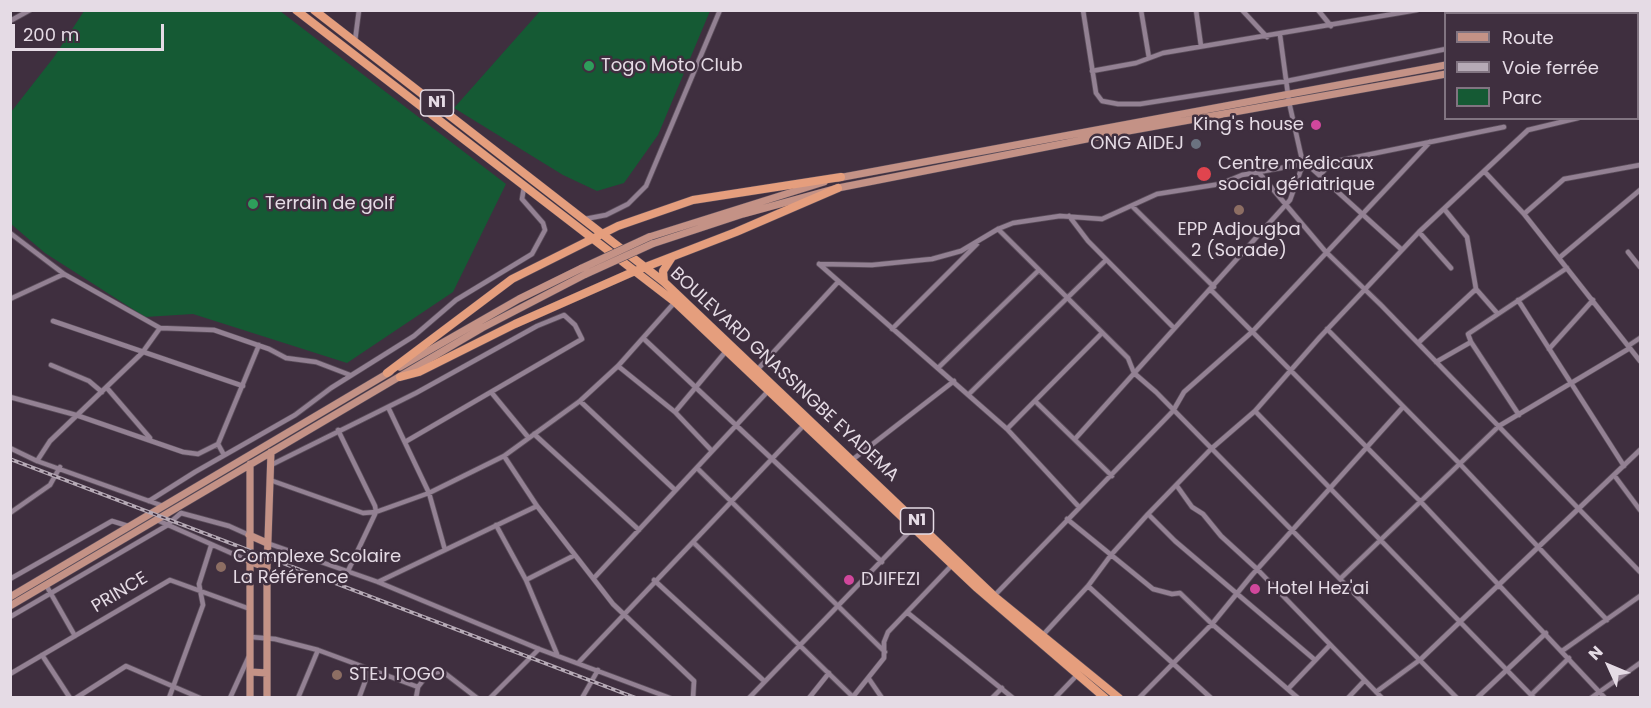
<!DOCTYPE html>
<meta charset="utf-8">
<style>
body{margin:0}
#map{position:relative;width:1651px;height:708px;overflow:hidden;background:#3f2f3f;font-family:Poppins,sans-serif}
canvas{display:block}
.frame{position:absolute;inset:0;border:12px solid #e5dbe5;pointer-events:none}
.legend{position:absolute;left:1444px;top:12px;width:195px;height:108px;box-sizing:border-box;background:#3f2f3f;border:2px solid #817481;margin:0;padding:8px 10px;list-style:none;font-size:18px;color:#e5dbe5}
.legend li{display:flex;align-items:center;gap:12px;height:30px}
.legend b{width:30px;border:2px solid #817481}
.north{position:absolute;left:1579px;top:636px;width:60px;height:60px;-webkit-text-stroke:4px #3f2f3f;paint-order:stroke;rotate:314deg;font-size:16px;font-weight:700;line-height:24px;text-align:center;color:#e5dbe5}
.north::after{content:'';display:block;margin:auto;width:21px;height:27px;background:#e5dbe5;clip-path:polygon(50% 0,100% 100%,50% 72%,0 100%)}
.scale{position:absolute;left:12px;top:24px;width:152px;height:27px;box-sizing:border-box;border:3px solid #e5dbe5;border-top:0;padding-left:8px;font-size:18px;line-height:21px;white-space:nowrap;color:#e5dbe5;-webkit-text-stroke:4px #3f2f3f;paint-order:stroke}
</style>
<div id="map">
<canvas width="1651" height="708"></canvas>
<div class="frame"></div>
<ul class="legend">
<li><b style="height:8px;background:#c49286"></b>Route</li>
<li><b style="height:8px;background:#b6aab6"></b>Voie ferrée</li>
<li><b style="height:16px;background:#155a34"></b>Parc</li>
</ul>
<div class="north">N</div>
<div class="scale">200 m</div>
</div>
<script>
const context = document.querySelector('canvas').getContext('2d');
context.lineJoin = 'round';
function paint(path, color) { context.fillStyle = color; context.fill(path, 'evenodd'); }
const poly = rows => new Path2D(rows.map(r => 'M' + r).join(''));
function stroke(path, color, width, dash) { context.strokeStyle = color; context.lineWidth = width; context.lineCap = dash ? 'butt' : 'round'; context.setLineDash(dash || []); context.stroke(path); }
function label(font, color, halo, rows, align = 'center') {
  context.font = font + ' Poppins,sans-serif'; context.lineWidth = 5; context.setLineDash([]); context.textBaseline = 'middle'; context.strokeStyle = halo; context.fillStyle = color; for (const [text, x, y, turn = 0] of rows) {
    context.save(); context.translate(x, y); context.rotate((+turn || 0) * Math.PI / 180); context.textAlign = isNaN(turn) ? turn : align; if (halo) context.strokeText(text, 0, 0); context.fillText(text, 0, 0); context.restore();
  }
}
const green = poly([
 [541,10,710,11,658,135,624,183,597,191,563,175,454,108],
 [84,11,280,11,506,184,453,292,347,363,193,314,145,317,45,253,11,224,11,112,54,57]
]);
const street = poly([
 [1083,10,1096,93,1102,101,1118,104,1140,104,1287,81,1446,49],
 [1141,10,1149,58],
 [1196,10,1201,46],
 [1242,10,1267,37],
 [1318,10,1331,26],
 [1515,10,1515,14],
 [1638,14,1640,13],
 [10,21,30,10],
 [355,41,359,10],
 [1092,71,1136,63,1163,53,1417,10],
 [1638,106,1640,106],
 [1308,165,1402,250],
 [1485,172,1524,214,1640,361],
 [1260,174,1325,251,1381,305,1640,572],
 [1320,175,1332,162],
 [1132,206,1214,287],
 [1445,210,1467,237,1476,289,1497,313],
 [1524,214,1564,179,1640,165],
 [1069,216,1088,241,1174,328],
 [585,219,606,215,628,204,646,186,720,10],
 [998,229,1128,358,1134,373,1156,392,1457,698],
 [1419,232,1451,268],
 [10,233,64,274,160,328,214,330,269,349,286,358,316,362,350,375],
 [1628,252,1640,267],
 [1559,258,1640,190],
 [819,264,872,265,932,259,961,251,998,229,1013,223,1060,216,1102,219,1157,194,1220,184,1242,175,1303,164,1332,162,1504,127],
 [819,264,1007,429,1079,507],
 [1211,290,1420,501,1605,698],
 [10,299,64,274],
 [1518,300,1624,466],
 [53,321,243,386],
 [892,329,977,244],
 [1327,329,1460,464,1607,620],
 [643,338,882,562],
 [1418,343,1476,289],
 [1628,346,1640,338],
 [1549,349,1593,300],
 [1436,362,1471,342],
 [51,365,89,381,102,392],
 [618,366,675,412,712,451],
 [939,367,1039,270],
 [757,370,838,282],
 [107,388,150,438],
 [491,392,528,437],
 [969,394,1106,260],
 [10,397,76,415,183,452,198,454,218,444],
 [580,401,675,490],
 [1035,401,1112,476],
 [388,407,429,493,445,550],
 [1255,411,1534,698],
 [675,412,727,350],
 [1519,415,1471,342,1468,334,1567,268],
 [1007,429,1102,333],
 [338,430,375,506,376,512,348,571],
 [534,434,639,530],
 [1075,439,1290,200,1303,164,1289,102,1280,35],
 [10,448,37,461,163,506],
 [224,455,218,444,259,345],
 [504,456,537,506,613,604,694,681,693,698],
 [852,460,954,381],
 [37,461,50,441,142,353,160,328],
 [271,465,416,393,537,326,564,315,575,325,582,339,405,442],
 [697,468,885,652],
 [1614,475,1640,510],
 [270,480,363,513,376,512,429,493,504,456,580,401,618,366,675,302],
 [1177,486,1192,507,1203,514,1221,536,1257,569,1382,698],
 [149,501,195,472,295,415,331,388,414,336,456,300,532,254,545,230,543,223,522,199,524,187],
 [10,513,50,485,60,467],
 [1148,514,1175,541,1315,660],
 [1067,519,1153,589,1172,594,1180,593,1212,624,1298,698],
 [157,520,249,561],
 [496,525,526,580,557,654],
 [693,542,853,697],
 [267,543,378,582,539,649,670,698],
 [594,578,770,389],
 [1341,578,1499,426,1630,348],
 [10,579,112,521,128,526],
 [526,580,575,555],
 [654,580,763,680],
 [378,582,537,506],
 [46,585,75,636],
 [1088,586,1211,698],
 [994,596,1173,411,1184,392,1253,331,1430,142],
 [908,613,1013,698],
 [10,617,166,526,181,513,229,526,249,535],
 [1042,636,1088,586,1111,555,1148,514,1211,449,1255,411,1320,337,1419,232,1528,130,1578,118],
 [251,637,275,639,318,650,418,687,428,674,442,671,477,698],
 [1562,651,1640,596],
 [42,655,70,698],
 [579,662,805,424],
 [10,674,170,580,250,609],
 [869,679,882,698],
 [1288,689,1329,646],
 [1376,692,1421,659,1640,450],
 [1531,695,1569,658],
 [76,698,126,666,200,698],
 [169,698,203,605,199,584,211,546],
 [230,698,250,654],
 [298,698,318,650],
 [359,698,369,671],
 [416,698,418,687],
 [490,698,539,649],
 [582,698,598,670],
 [749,698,914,527],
 [809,698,829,673],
 [852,698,884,658,884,642,888,632,952,565],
 [992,698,1002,688],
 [1055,698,1079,673],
 [1139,698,1212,624,1252,575,1403,407],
 [1348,698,1364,681],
 [1477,698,1546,633],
 [1591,698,1640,663]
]);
const primary = poly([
 [1638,29,1640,29],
 [1638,38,1640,38],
 [838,178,1446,65],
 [649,237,824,182],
 [652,244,743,214,838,188,1117,133,1446,74],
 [400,367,519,299,582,268],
 [250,464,250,698],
 [249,535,267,543],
 [249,561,267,568],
 [10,597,390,372],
 [10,606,482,328,586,274],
 [251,672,267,673],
 [267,698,267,568,271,452]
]);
const highway = poly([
 [296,10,675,302,977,588,1105,698],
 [314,10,664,282,994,596,1119,698],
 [664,282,663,271,672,257],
 [387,373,512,279,618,226,693,200,841,177],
 [400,377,419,372,515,324,635,271,736,232,838,188]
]);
const rail = poly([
 [10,459,636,698]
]);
const primaryBridge = poly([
 [582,268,649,237],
 [586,274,652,244]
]);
const markers = [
 [589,66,6,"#2e9e5b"],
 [1316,125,6,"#d1479c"],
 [1196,144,6,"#6b7280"],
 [1204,174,8,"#e0444e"],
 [253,204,6,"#2e9e5b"],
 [1239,210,6,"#8d6e63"],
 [221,567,6,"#8d6e63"],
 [849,580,6,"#d1479c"],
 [1255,589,6,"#d1479c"],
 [337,675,6,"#8d6e63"]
];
const shields = [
 [437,103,33],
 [917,521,33]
];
const shieldNames = [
 ["N1",437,103],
 ["N1",917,521]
];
const poiNames = [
 ["Togo Moto Club",601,66],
 ["King's house",1304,125,"right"],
 ["ONG AIDEJ",1184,144,"right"],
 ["Centre médicaux",1218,164],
 ["social gériatrique",1218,185],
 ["Terrain de golf",265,204],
 ["EPP Adjougba",1239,230,"center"],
 ["2 (Sorade)",1239,251,"center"],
 ["Complexe Scolaire",233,557],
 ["La Référence",233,578],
 ["DJIFEZI",861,580],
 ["Hotel Hez'ai",1267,589],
 ["STEJ TOGO",349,675]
];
const streetNames = [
 ["BOULEVARD GNASSINGBE EYADEMA",784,375,43],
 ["PRINCE",120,593,-31]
];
paint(green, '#155a34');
stroke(street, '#5b4e5b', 6);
stroke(primary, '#5b4e5b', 8);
stroke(highway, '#5b4e5b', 9);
stroke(street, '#938193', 4.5);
stroke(primary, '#c49286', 7);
stroke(highway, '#e59e7d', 8);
stroke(rail, '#b6aab6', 4);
stroke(rail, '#3f2f3f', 1.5, [4.5]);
stroke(primaryBridge, '#5b4e5b', 8, []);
stroke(primaryBridge, '#c49286', 7);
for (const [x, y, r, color] of markers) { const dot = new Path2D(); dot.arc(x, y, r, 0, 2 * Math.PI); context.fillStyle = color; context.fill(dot); stroke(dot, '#3f2f3f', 2); }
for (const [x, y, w] of shields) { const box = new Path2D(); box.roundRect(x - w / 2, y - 13, w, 26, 4.5); context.fillStyle = '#3f2f3f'; context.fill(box); stroke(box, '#e5dbe5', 1.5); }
label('bold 16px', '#e5dbe5', null, shieldNames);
label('18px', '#e5dbe5', '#3f2f3f', poiNames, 'left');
label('18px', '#e5dbe5', '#3f2f3f', streetNames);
</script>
